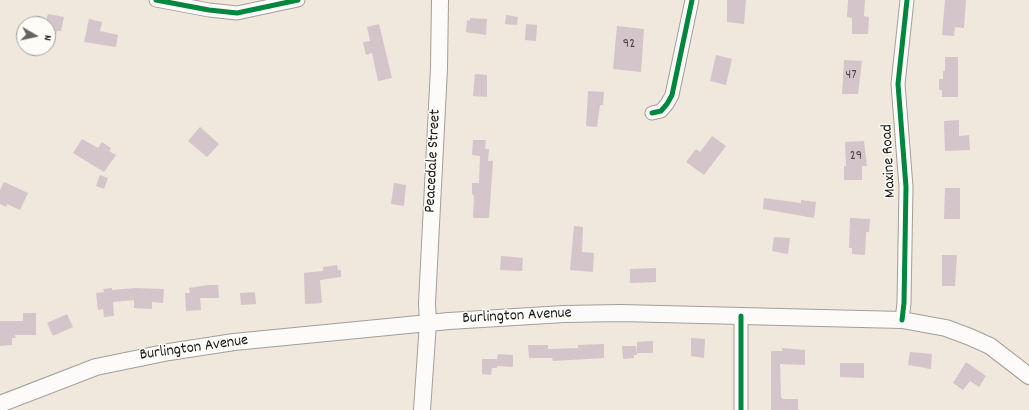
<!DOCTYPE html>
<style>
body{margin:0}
#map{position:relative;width:1029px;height:410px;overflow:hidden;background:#f0e7dd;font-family:Dekko,sans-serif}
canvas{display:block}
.north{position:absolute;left:16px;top:16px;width:40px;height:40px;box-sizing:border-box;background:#fdfcf7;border:1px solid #a3a29f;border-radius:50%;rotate:99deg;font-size:11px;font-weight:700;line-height:16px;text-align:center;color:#1c1c1c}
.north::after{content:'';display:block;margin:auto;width:14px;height:18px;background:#666360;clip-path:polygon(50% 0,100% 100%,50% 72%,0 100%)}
</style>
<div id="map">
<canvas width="1029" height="410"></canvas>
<div class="north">N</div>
</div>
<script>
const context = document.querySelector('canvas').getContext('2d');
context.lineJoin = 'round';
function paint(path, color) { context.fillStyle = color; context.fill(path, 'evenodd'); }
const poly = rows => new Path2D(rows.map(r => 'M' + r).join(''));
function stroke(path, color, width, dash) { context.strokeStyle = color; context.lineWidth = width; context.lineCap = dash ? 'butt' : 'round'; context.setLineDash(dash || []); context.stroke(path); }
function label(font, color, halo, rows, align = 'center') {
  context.font = font + ' Dekko,sans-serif'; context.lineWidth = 3; context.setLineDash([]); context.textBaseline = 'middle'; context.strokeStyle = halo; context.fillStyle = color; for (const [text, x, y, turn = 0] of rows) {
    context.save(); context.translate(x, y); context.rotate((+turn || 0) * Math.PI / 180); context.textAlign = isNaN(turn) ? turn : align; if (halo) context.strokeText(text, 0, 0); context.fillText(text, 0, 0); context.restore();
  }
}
const building = poly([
 [727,0,746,0,744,24,727,22],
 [848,0,865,0,864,16,869,17,868,34,852,34,852,18,847,17],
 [945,0,966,0,964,28,955,27,954,36,942,35],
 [48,14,64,17,61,31,57,31,55,38,48,37,48,24,45,24],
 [506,15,518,17,517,25,505,24],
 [470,18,487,19,486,35,466,32,467,20,470,21],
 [89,19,102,22,100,31,118,35,116,47,84,42],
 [379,24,392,78,378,81,372,53,366,55,363,42,370,41,367,27],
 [526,24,537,25,536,41,525,40],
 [617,26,644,29,641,72,613,69],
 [716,55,732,59,726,85,710,81],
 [945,57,958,57,958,97,942,97,942,90,939,90,939,79,943,79,943,71,945,71],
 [844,60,862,61,858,94,842,94],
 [475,74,487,75,487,97,473,96],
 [588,91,604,92,603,105,600,105,597,127,586,126],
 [959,120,959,136,969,135,970,150,945,151,944,121],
 [200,127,219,144,207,157,188,141],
 [712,136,726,146,704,175,686,162,696,149,700,152],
 [82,139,98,148,102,142,111,148,109,151,116,155,104,172,73,153],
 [473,140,486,140,485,149,489,149,488,161,493,161,489,218,473,218,474,196,472,194,472,183,479,183,480,156,472,155],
 [864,141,867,166,862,166,862,180,844,180,844,166,846,166,845,142],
 [100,175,108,178,104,189,96,186],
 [4,182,28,193,20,210,7,204,6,207,0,204,0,190],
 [394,183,406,185,404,206,391,204],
 [945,188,960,188,960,219,944,219],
 [764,198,801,203,801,200,816,202,814,218,763,209],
 [850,218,870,219,869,232,866,232,865,255,852,254,852,248,849,248],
 [574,226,583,227,582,252,594,253,593,272,570,270],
 [774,237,790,238,788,254,772,251],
 [942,255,957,255,955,286,942,286],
 [501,256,523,258,522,271,500,270],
 [337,265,338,270,341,270,341,277,320,280,322,303,305,304,304,273,323,271,323,267],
 [656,268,656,282,630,283,630,269],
 [208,285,218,285,219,298,200,298,201,310,186,311,185,293,190,293,189,288],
 [112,288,112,290,135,288,164,289,163,303,152,302,152,309,134,308,134,300,113,302,114,316,104,317,103,309,98,310,96,293,104,292,103,289],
 [255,292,256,304,241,305,240,293],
 [23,313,36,313,36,335,15,335,16,338,12,338,12,345,0,346,0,321,23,321],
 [67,314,73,327,53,336,47,323],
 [691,338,705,339,704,358,691,356],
 [653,341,653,353,637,353,637,342],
 [604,344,604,358,553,361,552,358,529,358,528,345,548,345,548,349,578,348,578,345],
 [622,346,636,346,637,355,634,355,634,358,623,359],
 [782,348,805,350,805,365,780,364,781,397,783,399,798,399,798,410,771,410,771,351,782,351],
 [910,352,932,354,931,369,908,365],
 [498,354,513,355,513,367,497,366,497,368,492,368,491,375,482,374,482,359,497,359],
 [966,362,986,376,979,387,970,381,963,390,953,383],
 [840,363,864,363,864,378,840,377]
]);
const minor = poly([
 [156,0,209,10,237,13,298,0],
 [652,113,661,111,667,104,672,95,692,0],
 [902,320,904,303,906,187,898,84,907,0],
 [741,410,741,316]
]);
const major = poly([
 [0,404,96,367,169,352,234,342,449,321,564,314,621,313,902,320,946,328,970,337,990,346,1029,376],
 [422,410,428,323,427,303,439,68,440,0]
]);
const cycleway = poly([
 [156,0,209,10,237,13,298,0],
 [652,113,661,111,667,104,672,95,692,0],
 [902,320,904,303,906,187,898,84,907,0],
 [741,410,741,316]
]);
const numberNames = [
 ["92",629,45],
 ["47",851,76],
 ["29",856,157]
];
const streetNames = [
 ["Peacedale Street",434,161,-87],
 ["Maxine Road",890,161,-93],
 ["Burlington Avenue",517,317,-3],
 ["Burlington Avenue",194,349,-8]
];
paint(building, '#d4c5ca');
stroke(minor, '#a49e99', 15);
stroke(major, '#a49e99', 18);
stroke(minor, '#fdfbfa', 13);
stroke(major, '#fdfbfa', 16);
stroke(cycleway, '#00873e', 5);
label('14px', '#4a4648', null, numberNames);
label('16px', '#1c1c1c', '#fdfcf7', streetNames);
</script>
